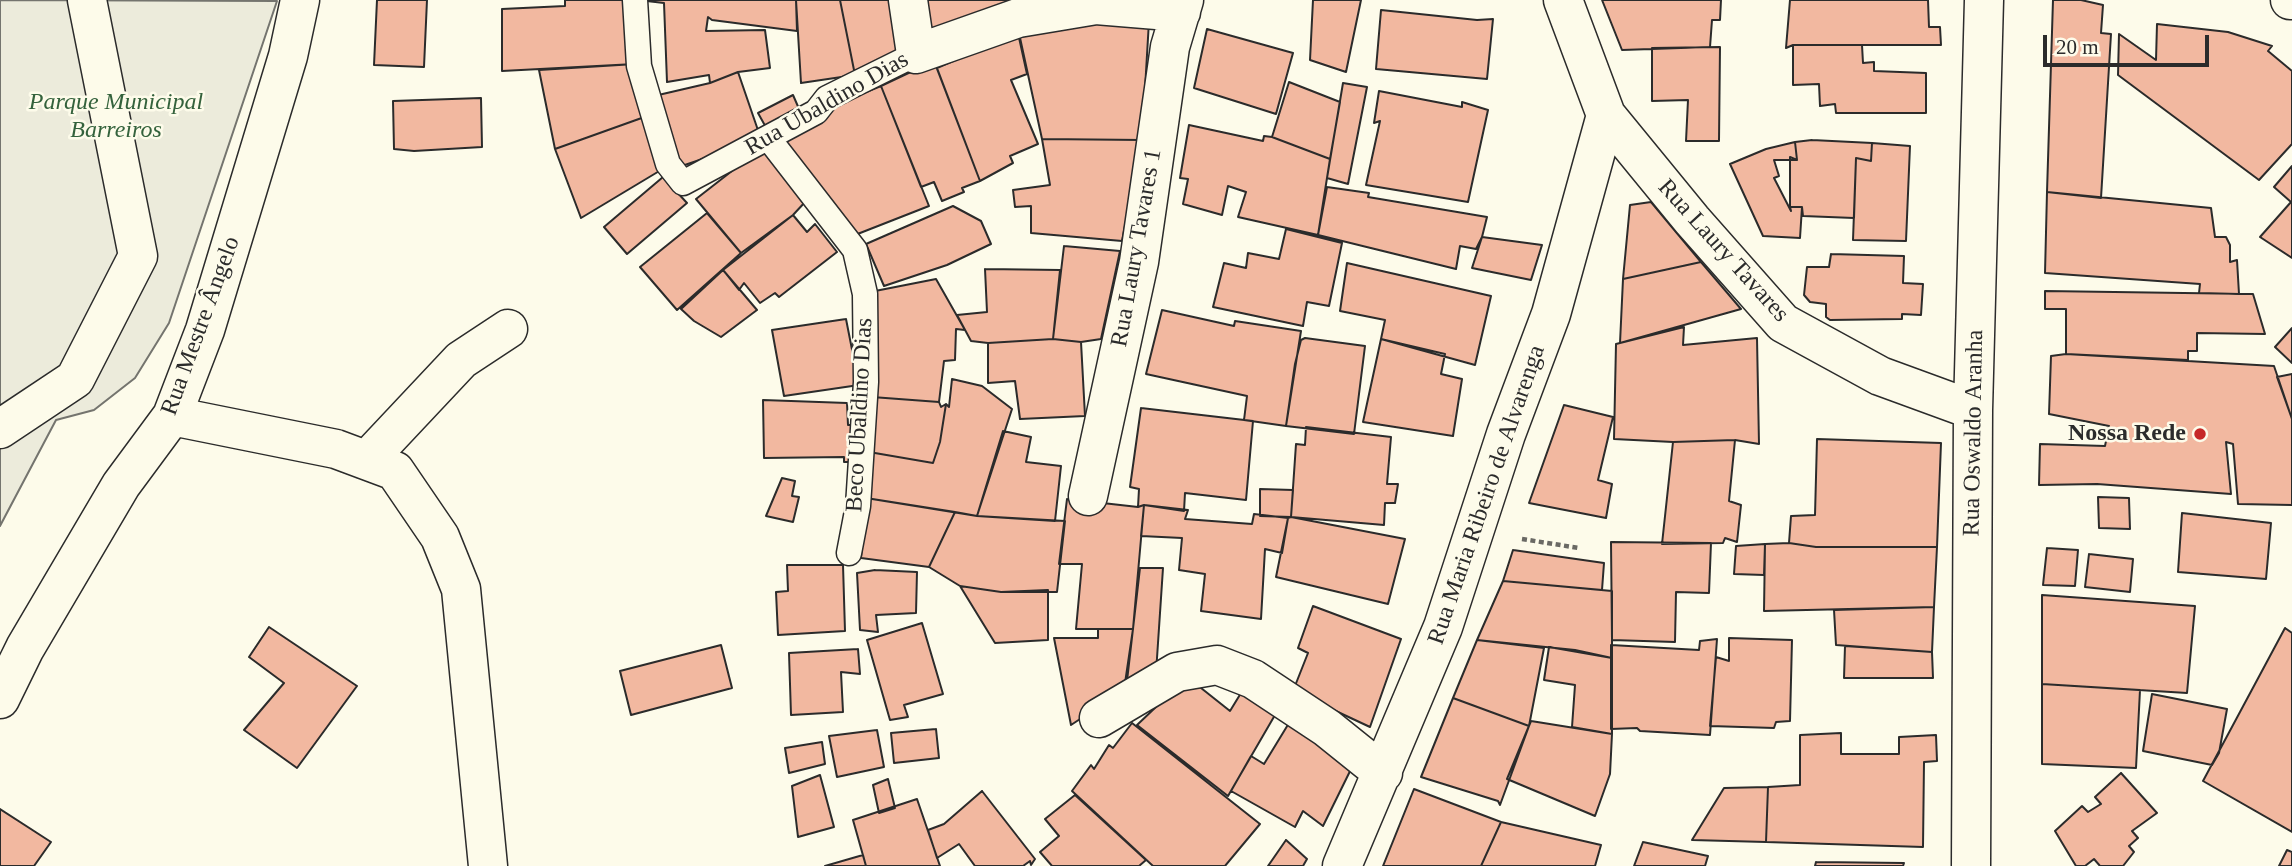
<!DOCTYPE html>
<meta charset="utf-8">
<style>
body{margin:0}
#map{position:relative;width:2292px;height:866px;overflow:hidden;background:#fdfbea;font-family:Georgia,serif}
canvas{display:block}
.scale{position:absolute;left:2043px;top:35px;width:166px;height:32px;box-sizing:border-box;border:4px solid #2b2b2b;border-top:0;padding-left:9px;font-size:21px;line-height:24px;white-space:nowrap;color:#2b2b2b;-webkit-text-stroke:5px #fdfbea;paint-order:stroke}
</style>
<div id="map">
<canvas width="2292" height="866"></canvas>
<div class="scale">20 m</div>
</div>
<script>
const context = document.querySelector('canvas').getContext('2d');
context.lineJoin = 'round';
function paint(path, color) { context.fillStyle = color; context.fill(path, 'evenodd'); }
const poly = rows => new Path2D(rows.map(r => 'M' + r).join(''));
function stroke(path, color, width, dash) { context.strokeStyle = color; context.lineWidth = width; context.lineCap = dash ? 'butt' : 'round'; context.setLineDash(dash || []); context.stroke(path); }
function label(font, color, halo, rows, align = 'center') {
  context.font = font + ' Georgia,serif'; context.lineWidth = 5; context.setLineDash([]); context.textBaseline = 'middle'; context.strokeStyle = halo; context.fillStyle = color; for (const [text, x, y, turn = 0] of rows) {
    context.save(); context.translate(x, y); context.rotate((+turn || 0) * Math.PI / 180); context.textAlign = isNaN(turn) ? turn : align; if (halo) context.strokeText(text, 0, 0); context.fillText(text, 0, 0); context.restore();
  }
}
const green = poly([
 [0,0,277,1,169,323,135,378,94,410,56,420,0,526,0,0]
]);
const building = poly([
 [377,0,427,0,424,67,374,65,377,0],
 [565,0,631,0,635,64,502,71,502,9,565,6,565,0],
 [638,0,796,0,797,31,712,20,708,17,706,31,765,30,770,68,738,72,710,83,709,75,667,82,664,3,638,0],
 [796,0,840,0,855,75,801,83,796,0],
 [840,0,892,0,902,56,855,75,840,0],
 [917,0,1015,0,925,34,917,0],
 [1313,0,1361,0,1346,72,1310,60,1313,0],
 [1602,0,1721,0,1720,20,1712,20,1710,47,1622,50,1602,0],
 [1790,0,1928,0,1929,27,1940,27,1941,45,1793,45,1786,48,1790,0],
 [2053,0,2081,0,2103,5,2101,33,2111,34,2101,198,2047,192,2053,0],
 [1381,10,1477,20,1493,19,1487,79,1376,69,1381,10],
 [1149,21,1142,140,1042,139,1017,24,1149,21],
 [2157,24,2228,32,2272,46,2268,51,2292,71,2292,144,2259,180,2118,75,2119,34,2156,60,2157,24],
 [1207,29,1293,53,1276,114,1194,88,1207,29],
 [1018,33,1027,74,1011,80,1038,144,1010,156,1013,163,980,181,937,68,1018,33],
 [1793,45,1862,45,1863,63,1874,62,1874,71,1926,73,1926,113,1836,113,1835,104,1820,106,1819,84,1793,85,1793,45],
 [1720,47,1719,141,1686,141,1688,100,1652,101,1652,48,1720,47],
 [934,61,980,181,962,188,964,192,942,201,934,182,921,187,881,86,934,61],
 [635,64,650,115,555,149,539,70,635,64],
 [738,72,761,139,679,167,654,96,710,83,738,72],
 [1289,82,1340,102,1330,159,1272,137,1289,82],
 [1343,83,1367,87,1348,184,1327,178,1343,83],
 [881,86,929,206,855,235,780,144,829,107,881,86],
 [1379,91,1462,107,1462,102,1488,110,1468,202,1366,185,1380,121,1374,123,1379,91],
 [793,95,803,118,768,131,758,113,793,95],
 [481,98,482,147,414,151,394,149,393,101,481,98],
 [650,115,666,167,581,218,555,149,650,115],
 [1189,125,1263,141,1264,136,1272,137,1330,159,1318,235,1238,217,1246,192,1228,186,1222,215,1183,204,1188,179,1180,178,1189,125],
 [1042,139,1142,140,1122,241,1031,233,1031,206,1015,207,1013,190,1050,185,1042,139],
 [1812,140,1872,143,1871,161,1856,158,1854,218,1803,216,1802,207,1790,207,1790,157,1797,160,1795,142,1812,140],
 [1795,142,1797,160,1774,160,1779,176,1774,178,1791,211,1790,207,1802,207,1800,238,1763,236,1730,164,1766,149,1795,142],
 [1872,143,1910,146,1906,241,1853,240,1856,158,1871,161,1872,143],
 [764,146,806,201,793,215,741,253,696,199,764,146],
 [2292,166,2292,258,2260,237,2291,202,2274,187,2292,166],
 [663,177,687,203,627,254,604,227,663,177],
 [1327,187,1369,193,1368,197,1487,217,1482,237,1476,249,1460,246,1456,269,1318,235,1327,187],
 [2047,192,2211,208,2215,237,2226,237,2230,245,2230,262,2237,260,2239,294,2199,293,2200,284,2045,273,2047,192],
 [1651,202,1701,262,1623,279,1630,205,1651,202],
 [953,206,981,221,991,244,947,265,884,286,866,244,953,206],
 [707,213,741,253,677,310,640,267,707,213],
 [793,215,807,232,815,224,837,252,779,297,775,293,760,303,744,283,739,290,723,270,793,215],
 [1286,229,1342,243,1329,306,1307,302,1303,326,1213,307,1224,263,1246,268,1248,253,1279,259,1286,229],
 [1482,237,1542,245,1531,280,1472,268,1482,237],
 [1064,246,1120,251,1101,339,1081,342,1053,339,1064,246],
 [1831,254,1904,256,1903,283,1923,284,1921,315,1902,314,1902,319,1830,320,1826,317,1826,304,1810,302,1804,295,1807,267,1829,267,1831,254],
 [1701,262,1741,309,1620,343,1623,279,1701,262],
 [1347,263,1491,296,1475,365,1381,339,1385,320,1340,311,1347,263],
 [985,269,1060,270,1053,339,988,343,971,341,957,315,987,312,985,269],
 [723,270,757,310,721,337,694,321,681,309,723,270],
 [936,279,965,330,956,329,955,360,944,361,939,402,872,397,870,292,936,279],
 [2045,291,2253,294,2265,334,2197,333,2197,351,2188,351,2188,360,2066,354,2066,309,2045,309,2045,291],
 [1162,310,1234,326,1235,321,1301,331,1286,426,1244,420,1247,396,1146,374,1162,310],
 [846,319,859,385,784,396,772,330,846,319],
 [1684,327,1683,345,1757,338,1759,444,1735,440,1673,442,1614,439,1616,344,1684,327],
 [2292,328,2292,363,2275,347,2292,328],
 [1305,338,1365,346,1354,434,1286,426,1295,364,1301,340,1305,338],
 [1053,339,1081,342,1085,416,1020,419,1015,381,988,383,988,343,1053,339],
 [1381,339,1445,354,1441,374,1462,379,1453,436,1363,422,1381,339],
 [2066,354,2274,366,2292,419,2292,505,2238,504,2233,444,2226,442,2231,494,2097,484,2039,485,2040,444,2105,446,2109,426,2049,414,2051,356,2066,354],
 [2292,374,2292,419,2277,377,2292,374],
 [952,379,982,386,1012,409,977,516,866,498,869,452,933,463,940,442,946,404,949,407,952,379],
 [872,397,939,402,941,407,946,404,940,442,933,463,869,452,872,397],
 [763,400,847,403,848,425,858,425,854,462,844,462,844,457,764,458,763,400],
 [1564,405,1613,417,1598,480,1612,484,1606,518,1529,503,1564,405],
 [1141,408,1253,421,1246,500,1185,493,1184,511,1144,505,1138,507,1139,489,1130,487,1141,408],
 [1306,427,1391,437,1387,484,1398,484,1395,503,1385,503,1384,525,1291,517,1296,444,1305,445,1306,427],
 [1003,431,1031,437,1026,462,1061,466,1055,521,977,516,1003,431],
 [1817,439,1941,443,1937,547,1816,547,1789,543,1791,516,1815,515,1817,439],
 [1735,440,1729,501,1741,505,1737,542,1725,538,1723,543,1662,544,1673,442,1735,440],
 [782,478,795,481,792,496,799,497,793,522,766,516,782,478],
 [1260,489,1293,490,1291,517,1260,516,1260,489],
 [2098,497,2129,498,2130,529,2099,528,2098,497],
 [866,498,955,512,929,567,861,558,866,498],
 [1067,499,1138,507,1144,505,1133,629,1076,629,1082,564,1059,564,1067,499],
 [1144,505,1188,510,1185,519,1252,524,1254,514,1288,518,1282,553,1265,549,1261,619,1201,611,1205,574,1179,570,1182,538,1141,536,1144,505],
 [955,512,977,516,1065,521,1057,592,1001,592,960,586,929,567,955,512],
 [2182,513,2271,523,2266,579,2178,572,2182,513],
 [1291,517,1405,539,1388,604,1276,577,1288,518,1291,517],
 [1611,542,1711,543,1709,593,1676,592,1675,642,1612,640,1611,542],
 [1789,543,1816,547,1937,547,1934,607,1764,611,1765,544,1789,543],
 [1765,544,1764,575,1734,574,1736,546,1765,544],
 [2047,548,2078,550,2075,586,2043,585,2047,548],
 [1513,550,1604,563,1602,590,1503,581,1513,550],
 [2089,554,2133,559,2130,592,2085,587,2089,554],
 [787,565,843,565,845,631,778,635,776,592,788,591,787,565],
 [1140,568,1163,568,1156,673,1127,681,1140,568],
 [875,570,917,572,916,613,876,615,878,632,860,630,857,573,875,570],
 [1503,581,1612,591,1612,658,1575,650,1477,640,1503,581],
 [960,586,1001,592,1048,590,1048,640,995,643,960,586],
 [2042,595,2195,606,2187,693,2042,684,2042,595],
 [1313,606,1401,639,1370,727,1293,691,1308,653,1298,648,1313,606],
 [1934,607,1932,652,1836,645,1834,610,1934,607],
 [922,623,943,694,904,705,908,717,890,720,867,640,922,623],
 [269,627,357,686,297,768,244,730,284,683,249,657,269,627],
 [2285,628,2292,633,2292,832,2203,781,2285,628],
 [1098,629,1133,629,1124,690,1071,725,1054,638,1098,638,1098,629],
 [1729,638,1792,640,1790,721,1776,722,1774,728,1710,726,1716,657,1729,661,1729,638],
 [1717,639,1710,735,1640,731,1637,728,1611,729,1611,645,1699,650,1700,641,1717,639],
 [1477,640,1544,648,1529,726,1453,698,1477,640],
 [721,645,732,688,631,715,620,671,721,645],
 [1845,646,1932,652,1933,678,1844,678,1845,646],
 [1549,647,1612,658,1612,734,1572,727,1575,685,1544,680,1549,647],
 [858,649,860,674,841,672,843,712,791,715,789,653,858,649],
 [1196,684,1230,711,1241,693,1275,715,1228,796,1137,725,1177,687,1196,684],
 [2042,684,2140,690,2136,768,2042,764,2042,684],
 [2152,694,2227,709,2219,753,2212,765,2143,751,2152,694],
 [1453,698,1529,726,1500,805,1498,801,1421,777,1453,698],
 [1531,721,1612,734,1610,774,1595,816,1507,779,1531,721],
 [1132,723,1260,824,1225,866,1153,866,1072,791,1091,765,1094,769,1109,745,1113,748,1132,723],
 [1289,723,1356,759,1323,826,1303,811,1295,827,1231,791,1251,756,1264,764,1289,723],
 [936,729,939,758,894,763,891,733,936,729],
 [877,730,884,767,837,777,829,736,877,730],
 [1841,733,1841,754,1899,754,1899,737,1936,735,1937,761,1924,762,1923,847,1766,842,1768,787,1800,785,1800,735,1841,733],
 [822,742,825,764,789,773,785,748,822,742],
 [2121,773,2157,813,2132,831,2138,838,2129,846,2134,852,2123,866,2100,866,2094,859,2085,866,2076,866,2055,831,2082,806,2088,812,2101,804,2095,797,2121,773],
 [820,775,834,827,798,837,792,786,820,775],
 [888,779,895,808,879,813,873,785,888,779],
 [1768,787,1766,842,1692,840,1724,788,1768,787],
 [1414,789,1501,822,1481,866,1383,866,1414,789],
 [982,791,1035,859,1031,865,1030,861,1023,866,975,866,959,844,937,858,928,830,944,824,982,791],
 [1075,795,1146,860,1139,866,1052,866,1040,852,1059,836,1045,819,1075,795],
 [917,799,940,866,866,866,853,820,917,799],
 [0,809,51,842,34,866,0,866,0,809],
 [1501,822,1601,845,1595,866,1481,866,1501,822],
 [1286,840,1307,859,1303,866,1268,866,1286,840],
 [1643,842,1708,856,1705,866,1634,866,1643,842],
 [2287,850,2292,852,2292,866,2279,866,2287,850],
 [863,855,866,866,825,866,863,855],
 [1816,862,1904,863,1903,866,1815,866,1816,862]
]);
const path = poly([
 [1522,539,1579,548]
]);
const service = poly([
 [635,0,639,66,668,164,683,183,816,112,827,98,916,54],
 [769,139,855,250,865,294,866,382,858,506,849,553]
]);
const minor = poly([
 [908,0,916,54,1018,18,1096,5,1181,12],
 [1563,0,1606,115,1692,220,1783,323,1880,376,1973,410],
 [2290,0,2292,0],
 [172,416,336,449,395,471,440,537,461,589,488,866],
 [0,429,75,379,138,256,87,0],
 [367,460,461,360,508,329],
 [1088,496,1139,262,1170,47,1184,0],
 [0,699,25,648,121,485,172,416,205,330,288,56,300,0],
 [1099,718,1177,672,1217,665,1253,679,1327,728,1383,773],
 [1342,866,1443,627,1506,434,1551,314,1606,115],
 [1971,866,1973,410,1984,0]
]);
const markers = [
 [2200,434,7,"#c62828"]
];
const parkNames = [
 ["Parque Municipal",116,103],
 ["Barreiros",116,131]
];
const streetNames = [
 ["Rua Ubaldino Dias",827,104,-30],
 ["Rua Laury Tavares 1",1137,248,-80],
 ["Rua Laury Tavares",1723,251,48],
 ["Rua Mestre Ângelo",201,326,-70],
 ["Beco Ubaldino Dias",860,415,-87],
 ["Rua Oswaldo Aranha",1974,433,-89],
 ["Rua Maria Ribeiro de Alvarenga",1487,495,-71]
];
const poiNames = [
 ["Nossa Rede",2186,434]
];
paint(green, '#ecebdb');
stroke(green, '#74746e', 2);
paint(building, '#f2b8a0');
stroke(building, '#2b2b2b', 2);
stroke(service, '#2b2b2b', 27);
stroke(minor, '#2b2b2b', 41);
stroke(path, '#6a6964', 4.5, [5, 3.5]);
stroke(service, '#fdfbea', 24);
stroke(minor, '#fdfbea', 38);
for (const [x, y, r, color] of markers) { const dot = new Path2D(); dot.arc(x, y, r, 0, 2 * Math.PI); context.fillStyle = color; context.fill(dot); stroke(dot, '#fdfbea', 2.5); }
label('italic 24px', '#34623c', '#fdfbea', parkNames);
label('24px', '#2b2b2b', '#fdfbea', streetNames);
label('bold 24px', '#2b2b2b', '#fdfbea', poiNames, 'right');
</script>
